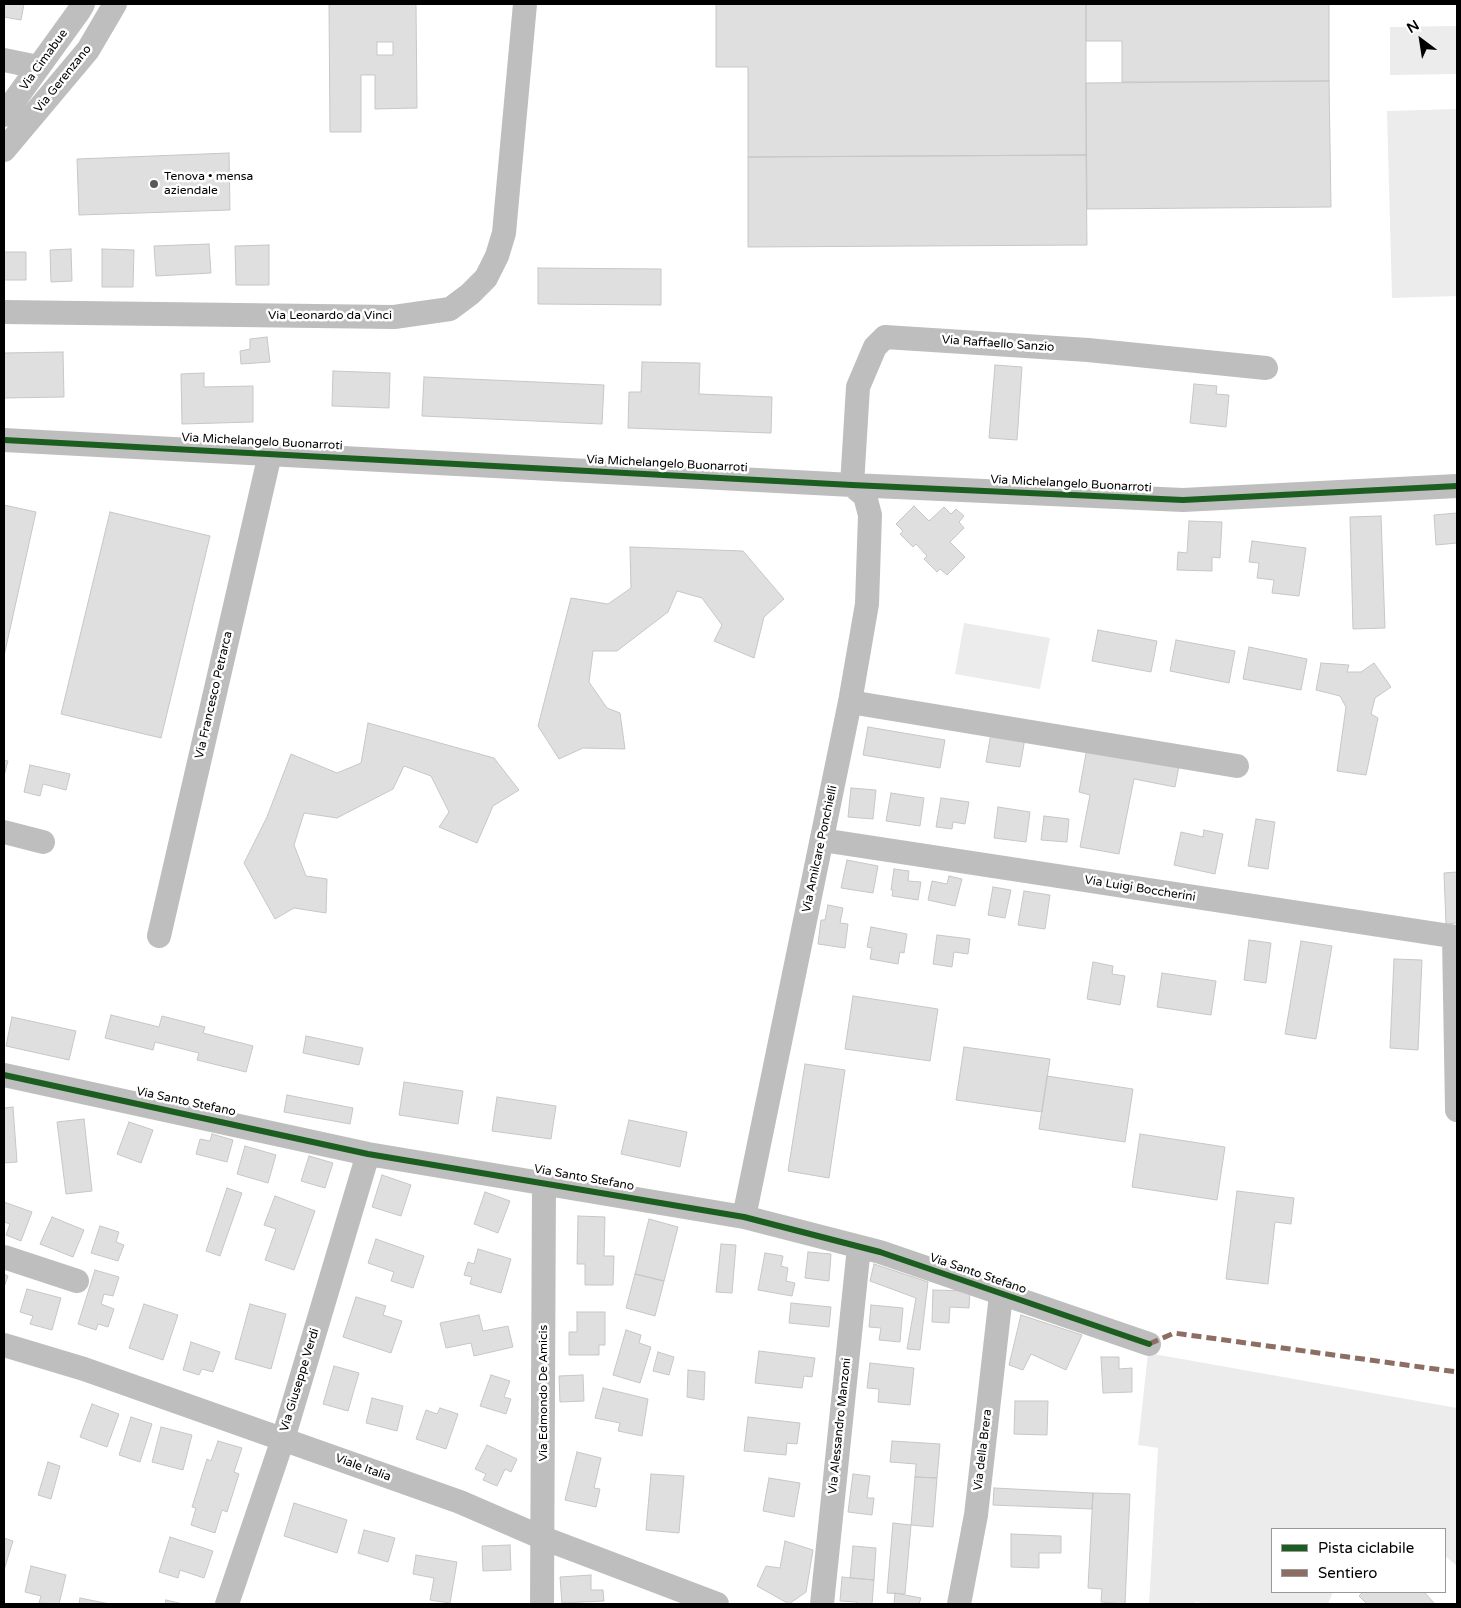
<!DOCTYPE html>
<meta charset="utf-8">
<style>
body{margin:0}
#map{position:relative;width:1461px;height:1608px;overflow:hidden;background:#fff;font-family:"Varela Round",sans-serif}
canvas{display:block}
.frame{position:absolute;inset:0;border:5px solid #000;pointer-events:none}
.legend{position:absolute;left:1271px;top:1528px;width:175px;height:65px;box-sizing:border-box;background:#fff;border:1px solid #999;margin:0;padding:6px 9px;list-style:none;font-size:15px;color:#000}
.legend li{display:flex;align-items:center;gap:10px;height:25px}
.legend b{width:25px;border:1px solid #999}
.north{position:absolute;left:1396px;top:15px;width:50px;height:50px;-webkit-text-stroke:4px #fff;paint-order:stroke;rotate:329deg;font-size:14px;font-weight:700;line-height:20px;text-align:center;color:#000}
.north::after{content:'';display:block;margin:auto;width:18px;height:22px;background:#000;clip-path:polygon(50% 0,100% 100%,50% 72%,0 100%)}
</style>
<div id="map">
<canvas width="1461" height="1608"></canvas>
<div class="frame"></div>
<ul class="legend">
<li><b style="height:6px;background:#1b5e20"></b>Pista ciclabile</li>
<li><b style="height:6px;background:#8d6e63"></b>Sentiero</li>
</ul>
<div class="north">N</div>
</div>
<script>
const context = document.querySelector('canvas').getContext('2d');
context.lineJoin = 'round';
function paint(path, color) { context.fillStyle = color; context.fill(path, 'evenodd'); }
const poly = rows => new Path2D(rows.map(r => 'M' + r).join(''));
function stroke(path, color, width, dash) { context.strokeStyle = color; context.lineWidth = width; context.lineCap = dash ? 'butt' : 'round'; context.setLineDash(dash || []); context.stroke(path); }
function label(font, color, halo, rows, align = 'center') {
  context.font = font + ' "Varela Round",sans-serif'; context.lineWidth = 5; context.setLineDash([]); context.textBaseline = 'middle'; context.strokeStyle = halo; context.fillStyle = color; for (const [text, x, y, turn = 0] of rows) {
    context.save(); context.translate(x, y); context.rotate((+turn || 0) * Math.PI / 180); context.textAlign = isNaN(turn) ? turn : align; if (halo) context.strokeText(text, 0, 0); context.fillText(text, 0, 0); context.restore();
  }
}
const green = poly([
 [1457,26,1457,74,1390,75,1390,27],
 [1457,109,1457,296,1392,298,1387,111],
 [964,623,1050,638,1040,689,955,674],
 [1148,1353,1457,1408,1457,1566,1445,1556,1445,1529,1272,1529,1272,1592,1333,1592,1328,1604,1210,1604,1196,1602,1194,1604,1149,1604,1158,1448,1138,1445]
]);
const building = poly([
 [4,4,24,4,21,20,4,17,4,4],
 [329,4,416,4,417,108,375,109,375,75,361,75,361,132,330,132,329,4],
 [377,42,393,42,393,55,377,55,377,42],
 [716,4,1086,4,1086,155,748,157,748,67,716,67,716,4],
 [1086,4,1329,4,1329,81,1122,82,1122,41,1086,41,1086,4],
 [1329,81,1331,207,1087,209,1086,83,1329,81],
 [229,153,230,210,79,215,77,159,229,153],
 [1086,155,1087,245,748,247,748,157,1086,155],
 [209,244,211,273,156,276,154,246,209,244],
 [269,245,269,285,236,285,235,246,269,245],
 [71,249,72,281,51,282,50,250,71,249],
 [102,249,134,250,133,287,102,287,102,249],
 [4,252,26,252,26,280,4,280,4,252],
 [538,268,661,269,661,305,538,304,538,268],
 [267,337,270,362,241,364,240,351,250,349,250,339,267,337],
 [63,352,64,397,4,398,4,353,63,352],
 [642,362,700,363,699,394,772,397,771,433,628,428,629,392,641,392,642,362],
 [995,365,1022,367,1017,440,989,438,995,365],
 [333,371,390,373,389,408,332,406,333,371],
 [204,373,204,387,253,386,253,422,182,424,181,374,204,373],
 [424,377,604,385,602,424,422,416,424,377],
 [1194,384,1217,386,1216,394,1229,395,1226,427,1190,423,1194,384],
 [4,505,36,512,4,656,4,505],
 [914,506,929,521,944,507,951,514,956,509,964,516,959,522,964,528,950,542,965,557,947,575,940,569,937,572,924,559,927,556,916,544,913,547,900,534,903,531,896,524,914,506],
 [110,512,210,536,161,738,61,714,110,512],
 [1457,513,1457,543,1436,545,1434,515,1457,513],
 [1381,516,1385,628,1353,629,1350,517,1381,516],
 [1189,521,1222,522,1220,558,1212,557,1212,571,1177,570,1178,552,1187,553,1189,521],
 [1252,541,1306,548,1299,596,1272,593,1274,580,1257,578,1259,563,1249,562,1252,541],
 [630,547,743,551,784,599,764,617,754,658,714,641,722,625,702,598,677,591,668,612,617,651,593,651,589,682,607,708,620,713,625,749,583,748,559,759,538,726,571,598,608,604,631,588,630,547],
 [1098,630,1157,641,1151,672,1092,661,1098,630],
 [1176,640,1235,651,1229,683,1170,671,1176,640],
 [1249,647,1307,659,1301,690,1243,679,1249,647],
 [1321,663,1349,665,1347,672,1361,672,1374,663,1391,687,1375,698,1371,714,1378,718,1366,775,1337,771,1346,707,1340,696,1316,690,1321,663],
 [368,723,494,758,519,790,493,806,477,843,439,827,449,812,431,776,404,766,393,789,337,818,304,813,294,845,306,876,327,879,326,913,294,908,275,919,244,863,267,817,291,754,337,773,361,763,368,723],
 [868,727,945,740,940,768,863,755,868,727],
 [991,733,1025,738,1020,767,986,762,991,733],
 [1087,748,1179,766,1175,787,1134,779,1119,854,1080,847,1090,795,1079,792,1087,748],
 [4,760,8,761,4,776,4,760],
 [30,765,70,774,66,790,43,784,40,796,24,792,30,765],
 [851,788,876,790,873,819,848,817,851,788],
 [891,793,924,798,920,826,886,821,891,793],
 [941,798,969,802,965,824,953,822,952,829,936,827,941,798],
 [998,807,1030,812,1026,842,994,838,998,807],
 [1044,816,1069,819,1067,842,1041,840,1044,816],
 [1256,819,1275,822,1268,869,1248,866,1256,819],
 [1204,830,1223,834,1215,874,1174,865,1181,832,1203,837,1204,830],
 [847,860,878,866,873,893,841,888,847,860],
 [894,869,909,871,908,881,921,882,918,900,892,896,893,890,891,890,894,869],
 [1457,872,1457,923,1446,924,1444,873,1457,872],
 [949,876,962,879,955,906,928,900,932,881,947,884,949,876],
 [993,887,1011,890,1005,918,988,915,993,887],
 [1024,891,1050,895,1045,929,1018,925,1024,891],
 [828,905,843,908,840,923,848,924,845,948,818,944,821,920,825,920,828,905],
 [871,927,907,934,904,953,900,952,898,964,870,959,872,948,867,947,871,927],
 [937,935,970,939,968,954,954,952,952,967,933,964,937,935],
 [1249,940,1271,943,1266,983,1244,980,1249,940],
 [1301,941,1332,946,1316,1039,1285,1034,1301,941],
 [1394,959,1422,960,1418,1050,1390,1048,1394,959],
 [1093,962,1113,966,1112,974,1125,976,1120,1005,1087,999,1093,962],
 [1162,973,1216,981,1211,1015,1157,1007,1162,973],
 [853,996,938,1009,930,1061,845,1049,853,996],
 [111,1015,159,1027,162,1016,205,1027,203,1033,253,1046,246,1072,197,1060,199,1053,155,1042,153,1050,105,1038,111,1015],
 [12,1017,76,1031,69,1060,6,1046,12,1017],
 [306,1036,363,1048,359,1065,303,1053,306,1036],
 [964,1047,1050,1059,1042,1112,956,1100,964,1047],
 [805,1064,845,1070,829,1178,788,1171,805,1064],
 [1047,1076,1133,1089,1125,1142,1039,1129,1047,1076],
 [404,1082,463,1091,458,1124,399,1115,404,1082],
 [287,1095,353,1108,350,1124,284,1112,287,1095],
 [497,1097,556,1106,551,1139,492,1131,497,1097],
 [13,1107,17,1162,4,1163,4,1108,13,1107],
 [84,1119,92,1191,66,1194,57,1122,84,1119],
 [629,1120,687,1132,680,1167,621,1154,629,1120],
 [129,1122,153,1130,141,1163,117,1154,129,1122],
 [212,1134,233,1140,227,1162,196,1154,200,1139,210,1141,212,1134],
 [1140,1134,1225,1147,1217,1200,1132,1187,1140,1134],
 [245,1146,276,1155,268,1183,237,1174,245,1146],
 [309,1156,333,1163,325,1188,301,1181,309,1156],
 [382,1175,411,1185,401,1216,372,1207,382,1175],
 [227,1188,242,1193,220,1256,206,1251,227,1188],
 [1237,1191,1294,1198,1291,1224,1275,1222,1268,1284,1226,1279,1237,1191],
 [485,1192,510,1201,498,1233,474,1224,485,1192],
 [275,1196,315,1211,294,1270,265,1260,276,1229,264,1225,275,1196],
 [4,1202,32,1212,21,1241,6,1235,10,1224,4,1222,4,1202],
 [578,1216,605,1217,604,1256,614,1256,613,1285,585,1285,585,1264,577,1264,578,1216],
 [52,1217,84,1230,73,1257,40,1244,52,1217],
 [649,1219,678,1227,664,1281,635,1274,649,1219],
 [100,1226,119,1232,116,1242,124,1245,118,1261,91,1253,100,1226],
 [376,1239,424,1256,413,1288,391,1281,394,1272,368,1263,376,1239],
 [721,1244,736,1245,732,1293,716,1292,721,1244],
 [478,1249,511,1259,501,1293,470,1284,472,1277,464,1275,468,1262,474,1264,478,1249],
 [808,1252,831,1254,829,1281,805,1278,808,1252],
 [765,1253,783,1256,781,1266,788,1268,786,1281,795,1283,792,1296,758,1290,765,1253],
 [874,1264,928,1282,920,1350,907,1349,916,1298,870,1281,874,1264],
 [95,1270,119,1277,113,1296,104,1294,101,1304,114,1309,108,1327,98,1324,96,1330,78,1324,95,1270],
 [4,1274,8,1276,4,1287,4,1274],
 [635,1274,664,1281,655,1316,626,1308,635,1274],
 [27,1289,61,1298,52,1330,30,1324,33,1316,20,1312,27,1289],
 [933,1290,970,1291,969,1308,950,1307,949,1323,932,1322,933,1290],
 [356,1297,386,1306,383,1315,402,1321,391,1353,343,1337,356,1297],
 [791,1303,831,1307,829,1327,789,1323,791,1303],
 [144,1304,178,1315,163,1360,129,1348,144,1304],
 [250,1304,286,1314,271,1369,235,1359,250,1304],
 [871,1305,903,1308,900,1342,879,1340,881,1328,869,1327,871,1305],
 [577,1312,605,1312,605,1345,599,1345,599,1355,569,1355,569,1332,577,1332,577,1312],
 [479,1315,483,1331,508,1326,513,1347,474,1356,471,1343,446,1348,440,1323,479,1315],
 [1021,1315,1082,1335,1066,1370,1031,1354,1023,1370,1009,1365,1021,1315],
 [626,1330,641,1335,639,1343,651,1347,640,1383,613,1375,626,1330],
 [191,1342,220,1352,213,1372,202,1369,199,1375,183,1370,191,1342],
 [759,1351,815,1358,812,1377,804,1376,802,1388,755,1383,759,1351],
 [658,1352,674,1357,669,1375,653,1371,658,1352],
 [1101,1357,1119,1357,1119,1369,1132,1368,1132,1392,1103,1393,1101,1357],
 [870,1363,914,1368,910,1405,878,1402,879,1389,867,1388,870,1363],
 [334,1366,359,1373,348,1411,323,1404,334,1366],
 [688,1370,705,1372,704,1400,687,1397,688,1370],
 [491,1375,510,1381,504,1397,511,1399,506,1414,480,1406,491,1375],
 [583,1375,584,1401,560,1402,559,1376,583,1375],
 [603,1388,648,1399,642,1436,618,1431,620,1423,595,1418,603,1388],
 [372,1398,403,1406,397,1431,366,1423,372,1398],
 [1015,1401,1048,1401,1047,1435,1014,1434,1015,1401],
 [92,1404,119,1414,107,1447,80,1437,92,1404],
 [440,1408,458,1414,446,1449,416,1439,426,1410,437,1414,440,1408],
 [131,1417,152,1424,140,1462,119,1455,131,1417],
 [748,1417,800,1423,797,1444,787,1443,786,1455,744,1451,748,1417],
 [161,1427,192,1435,183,1470,152,1462,161,1427],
 [218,1441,242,1448,234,1472,239,1474,227,1512,222,1510,215,1533,191,1525,196,1508,192,1507,207,1459,211,1461,218,1441],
 [892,1441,940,1444,937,1478,915,1477,916,1464,890,1462,892,1441],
 [487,1445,517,1459,511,1472,505,1469,497,1486,483,1480,486,1474,475,1469,487,1445],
 [577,1452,601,1458,594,1488,600,1489,596,1507,565,1500,577,1452],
 [48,1462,60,1466,51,1499,38,1495,48,1462],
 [651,1474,684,1476,679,1533,646,1530,651,1474],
 [853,1474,870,1476,867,1498,874,1498,872,1515,848,1512,853,1474],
 [915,1477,937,1478,933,1527,911,1525,915,1477],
 [769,1478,800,1483,794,1517,763,1511,769,1478],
 [994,1488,1093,1493,1092,1509,993,1505,994,1488],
 [1093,1493,1130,1494,1125,1604,1101,1602,1102,1589,1088,1588,1093,1493],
 [294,1503,347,1520,337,1553,284,1536,294,1503],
 [893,1523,911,1525,905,1594,887,1593,893,1523],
 [364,1530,395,1538,388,1562,358,1553,364,1530],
 [1011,1534,1061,1536,1061,1553,1039,1553,1039,1568,1011,1567,1011,1534],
 [170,1537,213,1551,204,1578,180,1570,178,1578,159,1572,170,1537],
 [4,1538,13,1541,4,1570,4,1538],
 [785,1541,813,1550,806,1592,789,1604,757,1586,766,1566,780,1568,785,1541],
 [510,1545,511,1570,483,1571,482,1546,510,1545],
 [853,1546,876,1548,874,1580,850,1578,853,1546],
 [416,1555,457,1562,450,1603,430,1600,434,1578,413,1574,416,1555],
 [31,1566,66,1575,59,1604,39,1603,41,1596,25,1592,31,1566],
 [591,1575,591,1590,603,1590,604,1601,562,1603,560,1577,591,1575],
 [842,1577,874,1580,872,1604,857,1604,857,1602,840,1601,842,1577],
 [1363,1592,1424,1592,1435,1604,1367,1604,1359,1596,1363,1592],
 [895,1593,921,1598,919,1604,894,1604,895,1593],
 [80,1598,110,1604,79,1604,80,1598],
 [166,1600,183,1604,165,1604,166,1600]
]);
const minor = poly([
 [4,60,38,67],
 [4,115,79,11,83,4],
 [4,150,88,50,115,4],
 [4,312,394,317,450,309,470,294,486,278,497,256,504,233,525,4],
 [4,440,852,485,1183,500,1457,486],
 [850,702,1237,766],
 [4,832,43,842],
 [822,840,1457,937],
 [159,936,270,454],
 [1454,937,1457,1110],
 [4,1075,368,1154,744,1217,880,1252,1149,1344],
 [744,1217,850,702,867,604,870,515,865,496,852,485,858,387,875,347,885,337,1088,350,1266,368],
 [4,1257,77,1281],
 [4,1345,84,1369,460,1502,543,1538,717,1604],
 [227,1604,283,1439,368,1154],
 [542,1604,544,1182],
 [822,1604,859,1247],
 [959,1604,976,1515,1001,1295]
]);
const quiet = poly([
 [1149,1344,1174,1333,1457,1372]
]);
const cycleway = poly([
 [4,440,852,485,1183,500,1457,486],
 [4,1075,368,1154,744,1217,880,1252,1149,1344]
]);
const markers = [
 [154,184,5,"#595959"]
];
const streetNames = [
 ["Via Cimabue",44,60,-54],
 ["Via Gerenzano",63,79,-51],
 ["Via Leonardo da Vinci",330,316],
 ["Via Raffaello Sanzio",998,344,4],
 ["Via Michelangelo Buonarroti",262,442,3],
 ["Via Michelangelo Buonarroti",667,464,3],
 ["Via Michelangelo Buonarroti",1071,484,3],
 ["Via Francesco Petrarca",214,695,-77],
 ["Via Amilcare Ponchielli",820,849,-78],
 ["Via Luigi Boccherini",1140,889,9],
 ["Via Santo Stefano",186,1102,12],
 ["Via Santo Stefano",584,1178,10],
 ["Via Santo Stefano",978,1274,19],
 ["Via Giuseppe Verdi",300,1380,-73],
 ["Via Edmondo De Amicis",544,1393,-90],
 ["Via Alessandro Manzoni",840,1426,-84],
 ["Via della Brera",983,1450,-83],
 ["Viale Italia",363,1468,20]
];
const poiNames = [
 ["Tenova • mensa",164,177],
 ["aziendale",164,191]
];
paint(green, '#ececec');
paint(building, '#dfdfdf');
stroke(building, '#c7c7c7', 1);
stroke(minor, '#bebebe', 24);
stroke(quiet, '#8d6e63', 5, [10, 5]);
stroke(cycleway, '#1b5e20', 6);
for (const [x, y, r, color] of markers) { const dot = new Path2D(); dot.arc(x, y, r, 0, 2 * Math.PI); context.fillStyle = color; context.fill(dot); stroke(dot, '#fff', 2); }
label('12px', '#000', '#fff', streetNames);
label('12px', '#000', '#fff', poiNames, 'left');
</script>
